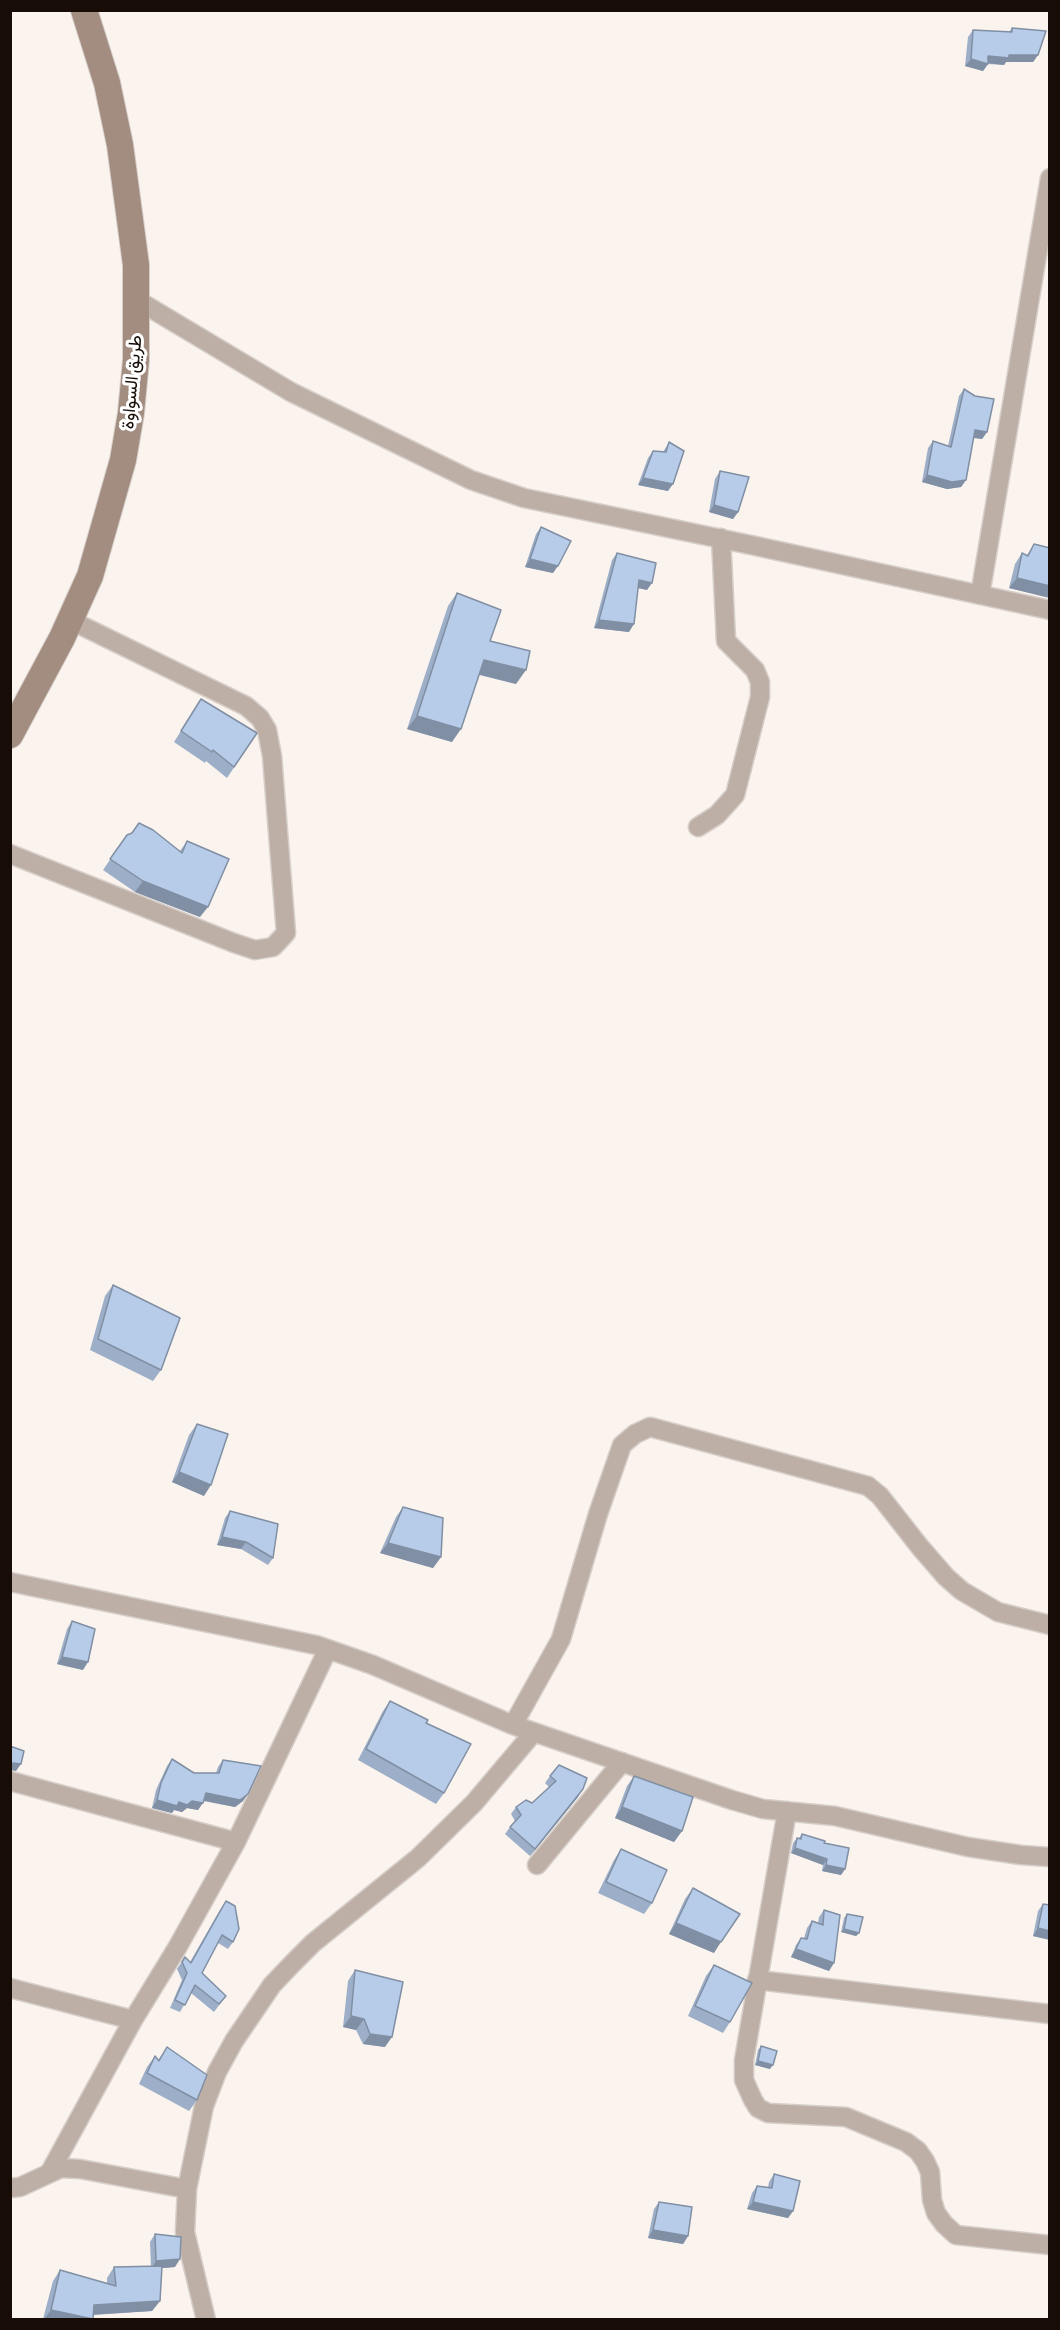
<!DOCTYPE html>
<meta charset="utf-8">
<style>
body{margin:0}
#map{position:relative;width:1060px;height:2330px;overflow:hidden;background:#faf3ee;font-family:"Alegreya Sans",sans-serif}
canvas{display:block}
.frame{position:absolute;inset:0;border:12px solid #170c06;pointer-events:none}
</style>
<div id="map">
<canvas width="1060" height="2330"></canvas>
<div class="frame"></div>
</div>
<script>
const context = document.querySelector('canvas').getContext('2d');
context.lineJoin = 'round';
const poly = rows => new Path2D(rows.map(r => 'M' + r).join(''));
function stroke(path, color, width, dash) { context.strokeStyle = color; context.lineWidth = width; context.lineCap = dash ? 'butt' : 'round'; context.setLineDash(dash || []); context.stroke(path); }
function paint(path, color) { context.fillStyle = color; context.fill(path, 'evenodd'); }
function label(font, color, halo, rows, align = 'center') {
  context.font = font + ' "Alegreya Sans",Vazirmatn,sans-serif'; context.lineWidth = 6; context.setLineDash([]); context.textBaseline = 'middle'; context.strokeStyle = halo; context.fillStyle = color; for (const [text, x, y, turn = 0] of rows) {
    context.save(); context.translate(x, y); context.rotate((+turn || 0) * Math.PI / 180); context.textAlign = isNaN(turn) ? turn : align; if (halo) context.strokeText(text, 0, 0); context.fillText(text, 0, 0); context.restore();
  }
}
const street = poly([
 [137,300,291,392,471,480,524,498,751,545,1050,610],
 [980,595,1050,178],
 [698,827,717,815,735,795,760,697,760,682,755,670,726,641,721,538],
 [10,854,234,943,255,950,273,947,286,933,272,756,267,730,260,718,246,706,70,620],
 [10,1582,316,1645,373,1665,513,1725,732,1800,763,1809,835,1816,968,1847,1021,1855,1050,1857],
 [513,1725,561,1639,598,1514,622,1445,635,1434,650,1427,868,1486,880,1496,920,1547,946,1577,962,1591,998,1612,1050,1625],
 [10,1781,236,1842],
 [787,1811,744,2060,744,2080,753,2100,758,2108,768,2113,846,2117,906,2142,918,2151,925,2161,930,2172,932,2200,936,2213,944,2224,956,2235,1050,2245],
 [537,1865,622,1762],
 [757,1980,1050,2014],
 [10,1988,133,2020],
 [50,2172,133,2020,177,1948,236,1842,328,1649],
 [10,2188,20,2187,61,2168,80,2169,187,2189],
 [206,2320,185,2232,187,2189,204,2106,217,2072,234,2041,272,1985,293,1963,313,1943,418,1858,474,1803,534,1732]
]);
const secondary = poly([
 [10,735,62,638,90,576,123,460,131,413,136,360,136,265,120,145,107,83,84,10]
]);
const wall = poly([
 [1012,28,1038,55,1033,62,1006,62,1004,65,988,64,983,71,965,66,968,37,973,30,1009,32],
 [964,389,987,432,982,439,973,438,966,480,961,487,947,489,922,482,928,448,933,441,948,446,959,396],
 [669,442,668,491,638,485,648,458,653,451,663,452],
 [720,471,738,512,733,519,709,512,715,479],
 [541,527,553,573,525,567,536,534],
 [1034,544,1047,548,1050,544,1050,598,1009,588,1015,564,1022,553,1027,555],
 [617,553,647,590,638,588,629,632,594,628,612,560],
 [457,593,490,641,516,684,479,675,452,742,407,729,448,606],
 [201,699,257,733,227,778,206,761,205,763,174,742],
 [127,835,180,851,187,841,200,917,135,892,103,870],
 [113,1285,161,1370,153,1381,90,1350,105,1296],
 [197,1424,204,1496,172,1482,189,1435],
 [403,1507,441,1557,433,1568,380,1553,396,1517],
 [230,1511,273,1558,268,1565,241,1549,217,1545,225,1518],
 [72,1621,83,1670,57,1664,67,1629],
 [390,1701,426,1723,444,1793,436,1804,358,1760,383,1711],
 [172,1759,194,1773,216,1773,218,1767,223,1760,243,1801,235,1807,203,1801,198,1810,187,1808,182,1812,174,1810,172,1813,152,1808,156,1790,167,1766],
 [550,1776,578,1797,530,1856,505,1834,510,1827,515,1821,511,1814,516,1807,532,1803,549,1787,545,1783],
 [634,1776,682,1831,674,1842,615,1818,627,1786],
 [802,1834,824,1843,845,1869,841,1875,822,1871,823,1865,791,1853,793,1843,797,1838,799,1838],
 [621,1849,652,1903,644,1914,598,1893,614,1860],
 [693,1888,714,1953,669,1934,685,1899],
 [226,1901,233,1942,228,1949,218,1943,202,1973,226,1996,214,2012,191,1993,180,2012,170,2008,182,1980,177,1969,185,1957,190,1962,221,1908],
 [1043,1904,1050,1905,1050,1940,1033,1936,1038,1911],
 [824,1910,829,1971,791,1957,796,1945,801,1938,804,1938,807,1928,812,1921,818,1923,819,1917],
 [847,1914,859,1933,856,1936,841,1932,844,1918],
 [714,1965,730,2022,723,2033,688,2016,706,1976],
 [355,1970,385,2047,363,2044,356,2030,343,2027,348,1981],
 [761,2046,770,2069,755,2065,758,2050],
 [167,2047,197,2100,189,2111,139,2084,147,2067,155,2056,158,2060],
 [774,2174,793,2211,788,2218,747,2209,752,2193,757,2186,768,2187,769,2182],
 [659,2202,688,2236,683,2244,648,2238,654,2209],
 [155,2234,175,2267,162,2268,160,2301,152,2311,93,2315,92,2319,43,2319,53,2281,60,2270,107,2284,107,2278,114,2267,151,2266,150,2242]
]);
const shadedWall = poly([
 [1009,55,1038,55,1033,62,1006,62,1004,65,987,63,988,64,983,71,965,66,971,59,988,56],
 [975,430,987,432,982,439,970,437],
 [927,475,966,480,961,487,947,489,922,482],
 [643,478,673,484,668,491,638,485],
 [714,505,738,512,733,519,709,512],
 [530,559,558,566,553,573,525,567],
 [1017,578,1050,586,1050,598,1009,588],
 [639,580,652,583,647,590,634,587],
 [599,620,634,624,629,632,594,628],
 [484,660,526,670,516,684,474,673],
 [417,716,461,729,452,742,407,729],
 [143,881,208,907,200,917,135,892],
 [179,1472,211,1485,204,1496,172,1482],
 [222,1537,246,1542,241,1549,217,1545],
 [388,1543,441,1557,433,1568,380,1553],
 [62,1657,88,1662,83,1670,57,1664],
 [13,1763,21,1764,16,1771,10,1770,10,1764],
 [583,1789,578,1797,530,1856,535,1849],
 [206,1793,248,1794,243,1801,235,1807,201,1800],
 [157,1800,179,1802,192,1801,203,1803,198,1810,187,1808,182,1812,174,1810,172,1813,152,1808],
 [622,1807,682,1831,674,1842,615,1818],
 [795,1848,827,1859,823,1865,791,1853],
 [826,1865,845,1869,841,1875,822,1871],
 [676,1923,721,1942,714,1953,669,1934],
 [1038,1928,1050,1931,1050,1940,1033,1936],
 [844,1929,859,1933,856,1936,841,1932],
 [796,1949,834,1963,829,1971,791,1957],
 [351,2016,364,2019,356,2030,343,2027],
 [370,2034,392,2037,385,2047,363,2044],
 [758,2061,773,2065,770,2069,755,2065],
 [753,2202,793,2211,788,2218,747,2209],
 [653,2230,688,2236,683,2244,648,2238],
 [180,2259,175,2267,151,2269,156,2261],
 [160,2301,152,2311,87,2315,94,2305],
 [51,2310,93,2319,44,2319]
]);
const building = poly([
 [1012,28,1046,31,1038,55,1009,55,1009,58,988,56,988,64,971,59,973,30,1012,32,1012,28],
 [964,389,975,396,994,399,987,432,975,430,966,480,952,482,927,475,933,441,951,447,964,389],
 [669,442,684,451,673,484,643,478,653,451,666,452,669,442],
 [720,471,749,477,738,512,714,505,720,471],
 [541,527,571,541,558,566,530,559,541,527],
 [1034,544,1050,548,1050,586,1017,578,1022,553,1028,556,1034,544],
 [617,553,656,563,652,583,639,580,634,624,599,620,617,553],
 [457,593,501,610,490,641,530,651,526,670,484,660,461,729,417,716,457,593],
 [201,699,257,733,234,767,213,750,212,752,181,731,201,699],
 [139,823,153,830,182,853,187,841,229,859,208,907,143,881,110,859,127,835,132,833,139,823],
 [113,1285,180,1318,161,1370,98,1339,113,1285],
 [197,1424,228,1434,211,1485,179,1472,197,1424],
 [403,1507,443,1518,441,1557,388,1543,403,1507],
 [230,1511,278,1524,273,1558,246,1542,222,1537,230,1511],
 [72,1621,95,1629,88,1662,62,1657,72,1621],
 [390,1701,428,1720,426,1723,471,1744,444,1793,366,1749,390,1701],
 [10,1746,24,1751,21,1764,13,1763,10,1764,10,1746],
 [172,1759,194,1773,219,1773,223,1760,261,1766,248,1794,240,1800,206,1793,203,1803,192,1801,187,1805,179,1802,177,1806,157,1800,161,1783,172,1759],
 [559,1765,587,1778,583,1789,535,1849,510,1827,521,1815,516,1807,526,1800,532,1803,556,1781,550,1776,559,1765],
 [634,1776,693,1797,682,1831,622,1807,634,1776],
 [802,1834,825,1841,824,1843,849,1848,845,1869,826,1865,827,1859,795,1848,797,1838,801,1839,802,1834],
 [621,1849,667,1870,652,1903,606,1882,621,1849],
 [693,1888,740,1914,721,1942,676,1923,693,1888],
 [226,1901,235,1906,239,1929,233,1942,222,1935,202,1973,226,1996,219,2004,195,1985,185,2005,175,2000,187,1973,182,1962,185,1957,191,1963,226,1901],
 [1043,1904,1050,1905,1050,1931,1038,1928,1043,1904],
 [824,1910,840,1915,834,1963,796,1949,801,1938,807,1939,812,1921,823,1925,824,1910],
 [847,1914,863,1917,859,1933,844,1929,847,1914],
 [714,1965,752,1983,730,2022,695,2006,714,1965],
 [355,1970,403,1982,392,2037,370,2034,364,2019,351,2016,355,1970],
 [761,2046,777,2051,773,2065,758,2061,761,2046],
 [167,2047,207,2075,197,2100,147,2073,155,2056,159,2061,167,2047],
 [774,2174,800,2181,793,2211,753,2202,757,2186,772,2188,774,2174],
 [659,2202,692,2207,688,2236,653,2230,659,2202],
 [155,2234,181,2237,180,2259,156,2261,155,2234],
 [162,2266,160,2301,94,2305,93,2319,51,2310,60,2270,116,2286,114,2267,162,2266]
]);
const streetNames = [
 ["طريق السواوة",132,382,-85]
];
stroke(street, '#d6cec9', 21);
stroke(secondary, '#d6cec9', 28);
stroke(street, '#beafa6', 18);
stroke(secondary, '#a38d80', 26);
paint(wall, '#9dafc8');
paint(shadedWall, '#808fa3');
paint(building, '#b7cce9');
stroke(building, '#808fa3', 1.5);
label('18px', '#170c06', '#fff', streetNames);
</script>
